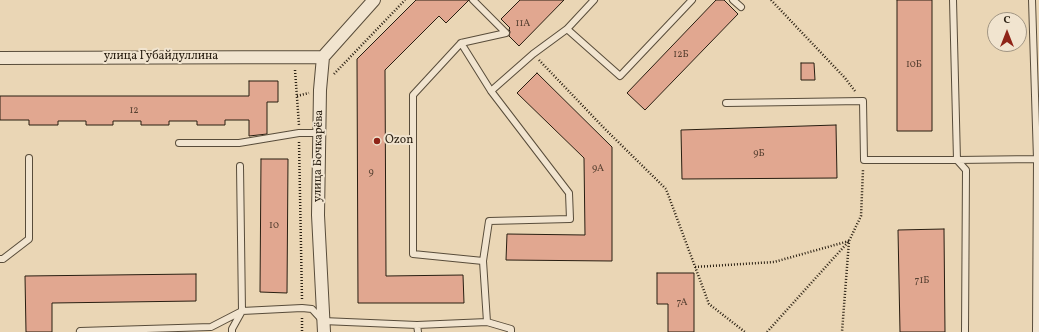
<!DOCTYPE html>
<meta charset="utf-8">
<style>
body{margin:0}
#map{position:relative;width:1039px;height:332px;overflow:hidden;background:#ead6b5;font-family:Vollkorn,serif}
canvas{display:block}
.north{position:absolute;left:987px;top:12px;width:40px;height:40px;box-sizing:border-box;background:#f1e4cf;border:1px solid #a19583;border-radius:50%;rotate:0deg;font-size:11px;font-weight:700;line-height:16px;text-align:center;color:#281e11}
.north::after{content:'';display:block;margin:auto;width:14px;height:18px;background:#8f2418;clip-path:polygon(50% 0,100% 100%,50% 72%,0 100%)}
</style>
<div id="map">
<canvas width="1039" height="332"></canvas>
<div class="north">С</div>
</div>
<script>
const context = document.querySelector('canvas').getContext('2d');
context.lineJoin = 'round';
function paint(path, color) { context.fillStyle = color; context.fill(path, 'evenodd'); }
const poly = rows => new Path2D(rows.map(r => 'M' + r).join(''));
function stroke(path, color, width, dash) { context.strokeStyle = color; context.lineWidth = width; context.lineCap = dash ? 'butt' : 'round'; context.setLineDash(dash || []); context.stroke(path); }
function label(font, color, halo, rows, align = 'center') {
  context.font = font + ' Vollkorn,serif'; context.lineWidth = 4; context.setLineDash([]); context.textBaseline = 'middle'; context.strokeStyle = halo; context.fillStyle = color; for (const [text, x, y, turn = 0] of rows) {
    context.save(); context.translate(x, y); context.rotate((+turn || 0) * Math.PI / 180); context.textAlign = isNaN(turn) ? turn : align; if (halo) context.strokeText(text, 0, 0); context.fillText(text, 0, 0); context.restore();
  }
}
const building = poly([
 [416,0,469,0,446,23,439,16,385,70,386,276,463,275,464,303,358,303,357,59,416,0],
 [520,0,564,0,519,46,509,36,510,32,509,29,510,28,501,19,520,0],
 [716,0,724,0,738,14,645,110,627,93,716,0],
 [897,0,932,0,932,131,897,131,897,0],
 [801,63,814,63,815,80,801,80,801,63],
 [537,73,612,147,612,261,506,260,507,234,585,235,584,158,517,93,537,73],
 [249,81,278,81,278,102,267,102,267,134,249,136,249,120,225,120,225,125,197,125,197,121,169,121,169,125,141,125,141,121,113,121,113,125,86,125,86,121,58,121,58,125,29,125,29,120,0,120,0,96,249,96,249,81],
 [836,125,837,178,682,179,681,130,836,125],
 [261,159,288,159,287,293,260,292,261,159],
 [944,229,945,332,900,332,898,230,944,229],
 [657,273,694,273,694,332,668,332,668,304,657,304,657,273],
 [196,274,196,301,52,303,52,332,26,332,25,276,196,274]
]);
const path = poly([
 [771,0,845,78,855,91],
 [539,60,604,128,666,189,709,304,745,332],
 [295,70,299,125],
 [334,74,405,0],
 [297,96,309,93],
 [299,142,302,299],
 [695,267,774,262,849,241,842,332],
 [302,318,302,332],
 [767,332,849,241,861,216,863,170]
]);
const service = poly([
 [733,0,741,7],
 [1032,0,1037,159,1039,158],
 [567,29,620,76,692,0],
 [461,43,506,33,473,0],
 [491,91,533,54,567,29,594,0],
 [726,103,863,101,864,160,957,160,953,0],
 [179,143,239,143,299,133,320,133],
 [240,166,242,311,302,308,312,309,323,321,417,325,418,332],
 [0,259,3,259,29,239,29,158],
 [483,261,489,221,570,219,569,193,491,91,461,43,413,95,413,254,483,261,487,322],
 [417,325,487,322,511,329,511,332],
 [81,332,80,331,211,327,242,311],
 [232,332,232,329,242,311],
 [965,332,966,170,957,160,1037,159,1036,332]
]);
const minor = poly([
 [0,58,323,57],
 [324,332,318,215,320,90,323,57,374,0]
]);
const markers = [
 [377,141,4,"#8f2418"]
];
const numberNames = [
 ["11А",523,24],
 ["12Б",681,55],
 ["10Б",914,65],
 ["12",134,111],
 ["9Б",759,154],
 ["9А",598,169],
 ["9",371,173],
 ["10",274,226],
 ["71Б",922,281],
 ["7А",682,303]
];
const streetNames = [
 ["улица Губайдуллина",161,57],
 ["улица Бочкарёва",319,156,-89]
];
const poiNames = [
 ["Ozon",385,141]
];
paint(building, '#e1a790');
stroke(building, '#281e11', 1);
stroke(service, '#584c3a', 8);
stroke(minor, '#584c3a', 14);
stroke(path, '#281e11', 2.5, [1, 2]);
stroke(service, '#f1e4cf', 6);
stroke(minor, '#f1e4cf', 12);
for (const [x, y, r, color] of markers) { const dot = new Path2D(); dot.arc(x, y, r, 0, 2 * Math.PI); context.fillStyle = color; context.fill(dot); stroke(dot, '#f1e4cf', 1.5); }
label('10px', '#564031', null, numberNames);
label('12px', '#281e11', '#f1e4cf', streetNames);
label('12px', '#281e11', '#f1e4cf', poiNames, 'left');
</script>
